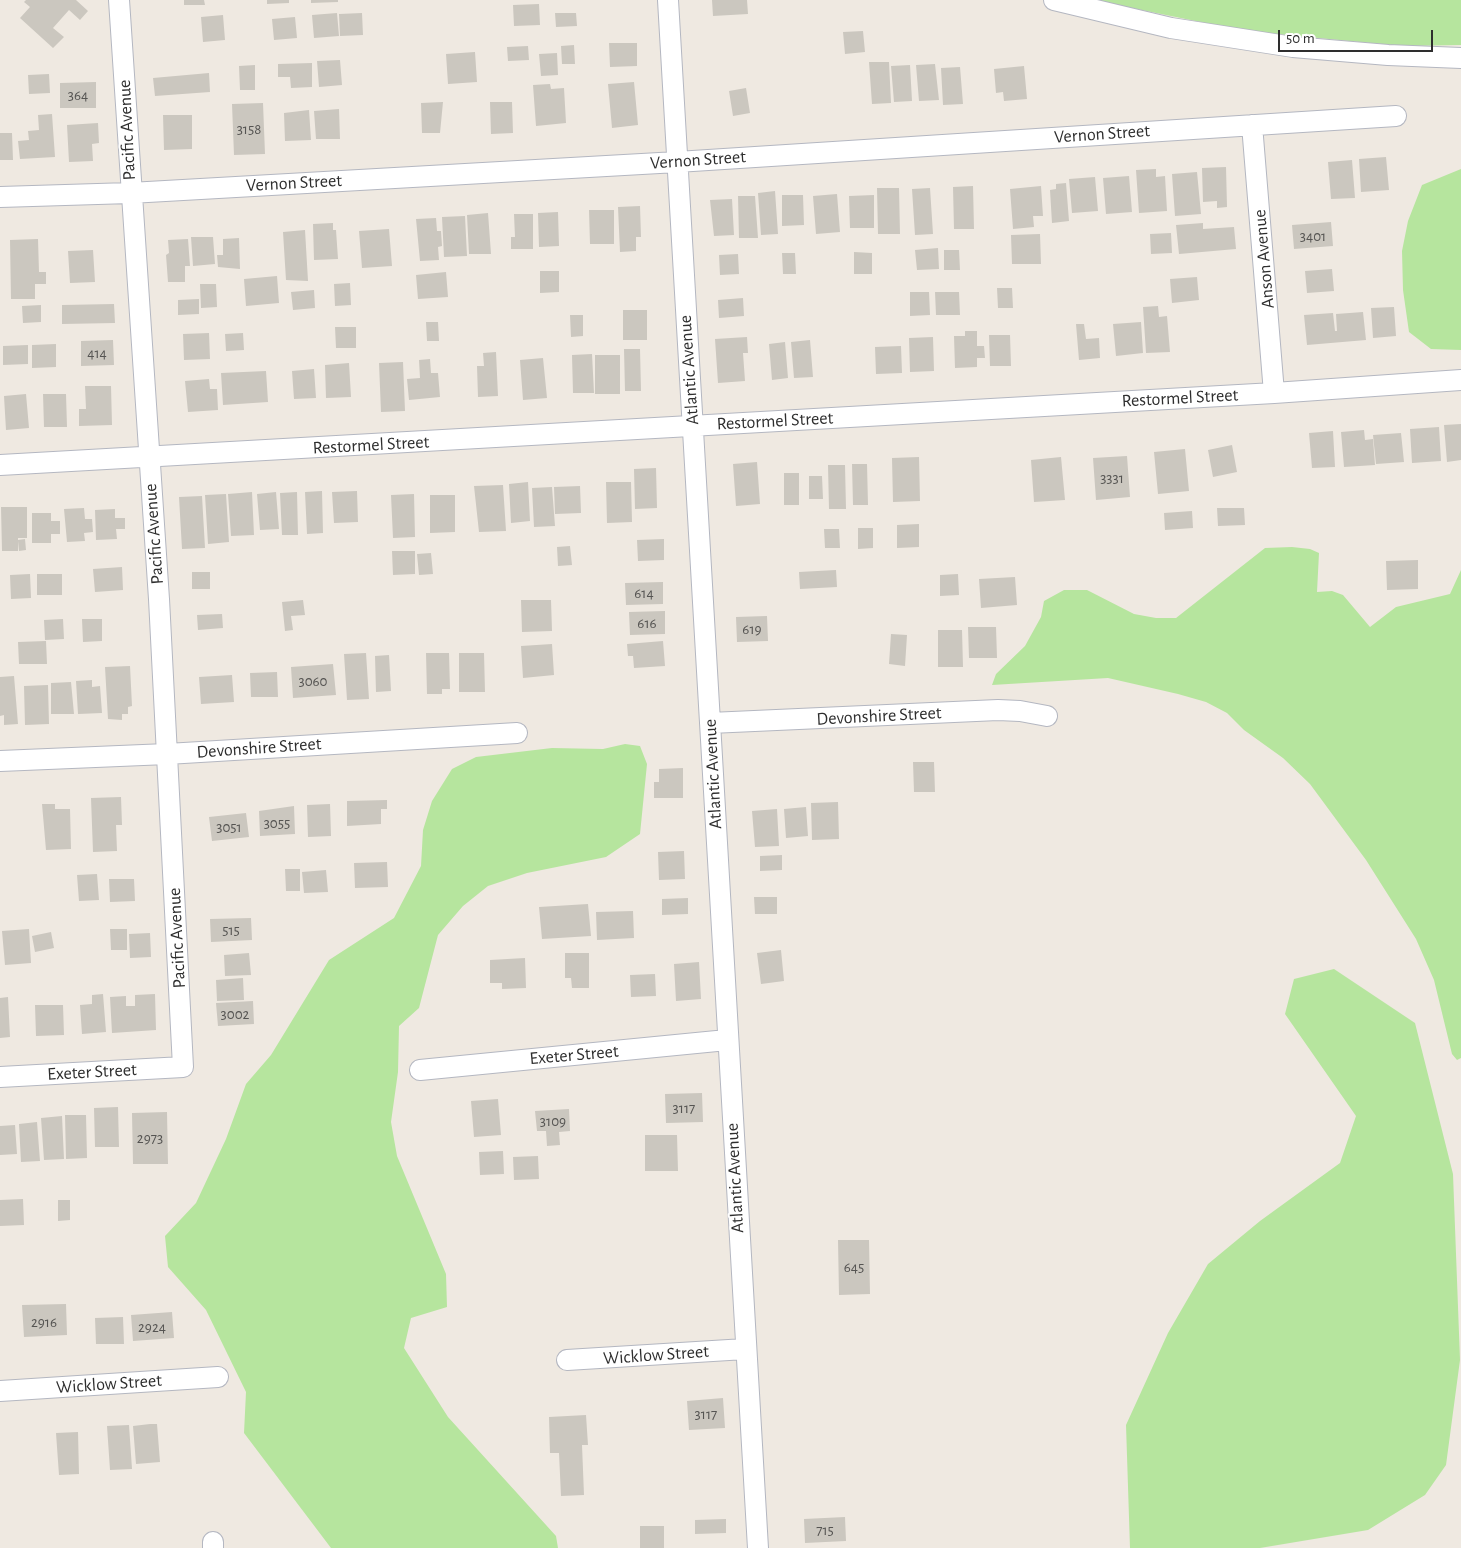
<!DOCTYPE html>
<style>
body{margin:0}
#map{position:relative;width:1461px;height:1548px;overflow:hidden;background:#efe9e1;font-family:"Alegreya Sans",sans-serif}
canvas{display:block}
.scale{position:absolute;left:1278px;top:30px;width:155px;height:22px;box-sizing:border-box;border:2px solid #2e2e2e;border-top:0;padding-left:6px;font-size:15px;line-height:18px;white-space:nowrap;color:#2e2e2e;-webkit-text-stroke:4px #fff;paint-order:stroke}
</style>
<div id="map">
<canvas width="1461" height="1548"></canvas>
<div class="scale">50 m</div>
</div>
<script>
const context = document.querySelector('canvas').getContext('2d');
context.lineJoin = 'round';
function paint(path, color) { context.fillStyle = color; context.fill(path, 'evenodd'); }
const poly = rows => new Path2D(rows.map(r => 'M' + r).join(''));
function stroke(path, color, width, dash) { context.strokeStyle = color; context.lineWidth = width; context.lineCap = dash ? 'butt' : 'round'; context.setLineDash(dash || []); context.stroke(path); }
function label(font, color, halo, rows, align = 'center') {
  context.font = font + ' "Alegreya Sans",sans-serif'; context.lineWidth = 4; context.setLineDash([]); context.textBaseline = 'middle'; context.strokeStyle = halo; context.fillStyle = color; for (const [text, x, y, turn = 0] of rows) {
    context.save(); context.translate(x, y); context.rotate((+turn || 0) * Math.PI / 180); context.textAlign = isNaN(turn) ? turn : align; if (halo) context.strokeText(text, 0, 0); context.fillText(text, 0, 0); context.restore();
  }
}
const green = poly([
 [1092,0,1461,0,1461,45,1402,46,1245,31],
 [1461,169,1461,350,1431,349,1409,332,1403,290,1402,251,1408,221,1422,185],
 [1292,547,1310,549,1319,553,1317,592,1332,591,1343,595,1370,627,1396,607,1450,594,1461,570,1461,1058,1457,1060,1452,1054,1434,980,1416,939,1366,860,1310,784,1283,758,1244,730,1227,713,1206,702,1178,694,1108,678,992,685,996,674,1025,646,1041,617,1044,601,1064,590,1087,590,1134,614,1156,618,1176,618,1265,548],
 [625,744,640,746,647,764,640,834,606,857,527,873,488,886,463,906,438,935,419,1008,399,1026,398,1072,391,1122,397,1156,446,1274,447,1307,411,1318,404,1348,448,1417,556,1536,558,1548,331,1548,244,1433,246,1392,206,1310,168,1267,165,1236,196,1203,226,1139,246,1084,271,1055,329,960,394,918,421,866,423,830,432,801,452,769,476,757,552,748,603,749],
 [1334,969,1415,1023,1453,1174,1460,1360,1446,1465,1425,1495,1368,1530,1260,1548,1130,1548,1126,1425,1168,1333,1208,1264,1260,1221,1340,1163,1356,1116,1285,1014,1294,979]
]);
const building = poly([
 [26,0,76,0,88,11,80,20,69,10,53,28,64,37,53,48,20,18,30,7,24,2],
 [184,0,204,0,205,5,184,5],
 [267,0,289,0,289,3,267,4],
 [311,0,338,0,338,2,311,3],
 [712,0,747,0,748,14,713,16],
 [539,4,540,25,514,26,513,5],
 [337,13,339,36,314,38,312,15],
 [362,13,363,35,340,36,339,14],
 [555,13,576,13,577,26,556,27],
 [223,15,225,40,203,42,201,17],
 [295,17,297,38,274,40,272,19],
 [863,31,865,52,845,54,843,32],
 [609,43,637,43,637,66,610,67],
 [574,45,575,64,562,64,561,46],
 [528,46,529,60,508,61,507,47],
 [475,52,477,82,448,84,446,54],
 [557,53,558,75,541,76,539,54],
 [340,60,342,85,319,87,317,61],
 [869,62,889,62,891,103,872,104],
 [312,63,312,87,291,88,290,77,278,77,278,64],
 [935,64,939,100,919,101,916,65],
 [255,65,255,90,240,90,239,66],
 [910,65,912,101,894,102,891,66],
 [1024,66,1027,99,1004,101,1003,92,996,93,994,69],
 [960,67,963,104,943,105,941,68],
 [209,73,210,92,155,96,153,78],
 [49,74,50,93,29,94,28,75],
 [96,82,96,108,60,108,60,83],
 [634,82,638,125,612,128,608,84],
 [550,84,551,89,564,88,566,123,536,126,533,85],
 [746,88,750,113,733,116,729,91],
 [443,102,440,133,422,133,421,103],
 [490,102,512,102,513,133,491,134],
 [263,103,265,154,234,155,232,104],
 [339,109,340,139,316,139,314,111],
 [309,110,311,140,285,141,284,113],
 [52,114,55,157,20,159,18,141,29,140,28,131,39,130,38,115],
 [163,115,192,115,192,149,164,150],
 [98,123,99,143,92,144,93,161,69,162,67,125],
 [0,133,12,133,13,160,0,160],
 [1386,157,1389,190,1361,192,1359,159],
 [1352,160,1355,198,1331,199,1328,162],
 [1226,167,1227,207,1217,208,1217,201,1203,202,1202,168],
 [1156,169,1156,177,1165,176,1167,211,1139,213,1136,170],
 [1197,172,1201,214,1175,216,1172,174],
 [1129,176,1132,212,1106,214,1103,178],
 [1095,177,1098,211,1072,213,1069,179],
 [1066,183,1069,221,1052,223,1050,190,1056,189,1056,184],
 [973,186,974,229,954,229,953,187],
 [1041,186,1043,216,1033,216,1034,227,1013,229,1010,189],
 [877,188,899,188,900,234,878,234],
 [930,188,933,234,915,235,912,189],
 [775,191,778,234,761,235,758,193],
 [837,194,840,232,816,234,813,196],
 [782,195,803,195,804,225,782,226],
 [874,195,874,228,850,228,849,196],
 [738,196,755,196,758,238,739,238],
 [732,199,734,235,714,236,710,200],
 [640,206,641,237,636,237,636,251,620,252,618,207],
 [589,210,614,210,614,244,590,244],
 [558,212,559,246,539,247,538,213],
 [488,213,491,254,469,254,467,215],
 [514,214,533,214,533,249,511,249,511,237,515,237],
 [465,216,467,256,444,257,442,217],
 [436,218,437,231,441,231,442,246,438,247,439,260,420,261,416,219],
 [1331,222,1333,246,1294,249,1292,225],
 [333,223,333,230,336,230,338,259,314,260,313,224],
 [1203,223,1203,229,1234,227,1236,249,1179,254,1176,225],
 [389,229,392,266,362,268,359,231],
 [305,230,308,281,286,280,283,232],
 [1171,233,1172,253,1151,254,1150,234],
 [1040,234,1041,264,1012,264,1011,235],
 [191,237,213,237,215,264,193,266],
 [239,238,240,269,218,267,217,255,223,255,223,239],
 [38,239,39,272,46,272,46,284,35,284,35,299,11,299,10,240],
 [188,239,190,266,185,266,185,282,168,282,166,255,169,253,168,240],
 [938,248,939,269,917,270,915,250],
 [93,250,95,282,70,283,68,251],
 [944,250,959,250,960,270,944,270],
 [854,252,872,253,872,274,854,274],
 [782,253,795,253,796,274,783,274],
 [738,254,739,274,720,275,719,255],
 [1332,269,1334,291,1307,293,1305,271],
 [540,271,559,271,559,292,540,293],
 [446,272,448,297,418,299,416,275],
 [277,276,279,303,246,306,244,279],
 [1197,277,1199,300,1172,303,1170,279],
 [350,283,351,305,335,306,334,284],
 [200,284,216,284,217,307,201,308],
 [997,288,1012,288,1013,308,998,308],
 [314,290,315,308,293,310,291,292],
 [910,292,929,292,930,315,910,316],
 [935,292,959,292,960,315,936,315],
 [743,298,744,316,719,318,718,300],
 [199,299,199,314,178,315,178,300],
 [114,304,115,323,62,324,62,305],
 [41,305,41,322,23,323,22,306],
 [1158,306,1159,317,1167,316,1170,352,1146,353,1143,307],
 [1394,307,1396,336,1373,338,1371,308],
 [623,310,647,310,647,340,623,340],
 [1363,312,1366,340,1307,345,1304,315,1333,313,1335,331,1337,331,1336,314],
 [570,315,583,315,583,336,571,337],
 [426,322,438,322,439,341,427,341],
 [1141,322,1143,353,1116,356,1113,324],
 [1076,324,1084,324,1086,339,1099,338,1100,358,1079,360],
 [335,327,356,327,356,348,336,348],
 [965,331,977,331,977,346,984,346,985,358,977,358,977,367,955,368,954,336,965,336],
 [209,333,210,359,184,360,183,334],
 [243,333,244,350,226,351,225,334],
 [989,335,1010,335,1011,366,990,366],
 [747,337,748,353,743,353,745,381,718,383,715,339],
 [933,337,934,371,910,372,909,338],
 [113,340,114,365,81,366,81,341],
 [810,340,813,377,794,378,791,342],
 [785,342,788,378,772,380,769,344],
 [56,344,56,367,32,368,32,345],
 [28,345,28,364,3,365,3,346],
 [901,346,902,373,876,374,875,347],
 [624,349,640,349,641,391,625,391],
 [496,352,498,396,478,397,477,366,484,366,483,353],
 [592,354,594,393,573,393,572,355],
 [595,355,620,355,620,394,595,394],
 [543,358,547,398,523,400,520,360],
 [430,359,431,373,438,373,440,397,409,400,407,379,420,378,419,360],
 [403,362,405,411,381,412,379,363],
 [349,363,351,397,326,398,325,365],
 [314,369,316,398,294,399,292,371],
 [266,371,268,402,223,405,221,373],
 [209,379,210,389,217,389,218,410,188,412,185,381],
 [85,386,111,386,112,425,79,426,79,409,86,409],
 [26,394,29,428,6,430,4,396],
 [43,394,66,394,67,427,44,427],
 [1461,424,1461,460,1447,462,1444,425],
 [1439,427,1441,461,1412,463,1410,429],
 [1364,430,1365,440,1373,439,1375,465,1344,467,1341,432],
 [1333,431,1335,467,1312,468,1309,433],
 [1401,433,1404,462,1376,464,1373,435],
 [1232,445,1237,472,1213,477,1208,450],
 [1185,449,1189,491,1158,494,1154,452],
 [1127,456,1130,497,1096,500,1093,458],
 [919,457,920,501,893,502,892,458],
 [1061,457,1065,500,1034,502,1031,460],
 [757,462,760,504,736,506,733,464],
 [852,464,867,464,868,505,853,505],
 [828,465,845,465,846,509,829,509],
 [656,468,657,508,635,509,634,469],
 [784,473,799,473,799,505,784,505],
 [809,476,822,476,823,499,809,499],
 [528,482,530,521,511,523,509,484],
 [606,482,631,482,632,522,607,523],
 [503,485,506,531,479,532,474,486],
 [580,486,581,513,555,514,554,487],
 [552,487,555,526,534,527,532,488],
 [322,491,323,533,307,534,305,492],
 [357,491,358,522,334,523,332,492],
 [252,492,254,535,231,536,228,494],
 [276,492,279,529,260,530,257,494],
 [297,492,298,535,282,535,280,493],
 [226,494,229,542,208,544,205,495],
 [414,494,415,537,393,538,391,495],
 [430,495,455,495,455,532,430,533],
 [202,496,205,548,182,549,179,497],
 [1,507,27,507,27,538,18,538,18,540,25,539,26,550,19,551,18,541,18,551,2,551],
 [84,508,85,519,92,519,93,532,84,533,85,541,67,542,64,509],
 [1217,508,1244,508,1245,525,1218,526],
 [115,509,115,518,125,518,125,529,116,529,117,539,96,540,95,510],
 [1192,511,1193,528,1165,530,1164,513],
 [32,513,51,513,51,521,60,521,60,534,51,534,51,543,32,543],
 [919,524,919,547,897,548,897,525],
 [858,528,873,528,873,548,858,549],
 [824,529,839,529,840,548,825,548],
 [664,539,664,560,638,561,637,540],
 [570,546,572,565,558,566,557,547],
 [392,551,415,551,415,574,393,575],
 [431,553,433,574,419,575,417,554],
 [1418,560,1418,589,1387,590,1386,561],
 [122,567,123,590,95,592,93,569],
 [836,570,837,587,800,589,799,572],
 [192,572,210,572,210,589,192,589],
 [30,574,31,598,11,599,10,575],
 [37,574,62,574,62,595,37,595],
 [958,574,959,595,940,596,940,575],
 [1015,577,1017,605,981,608,979,579],
 [663,582,663,604,626,605,625,583],
 [303,600,305,615,291,616,293,630,285,631,282,602],
 [521,600,551,600,552,631,522,632],
 [665,611,665,634,630,635,629,612],
 [222,614,223,628,198,630,197,615],
 [767,616,768,641,737,642,736,617],
 [63,619,64,639,45,640,44,620],
 [82,619,102,619,102,641,83,642],
 [968,627,996,627,997,658,969,658],
 [938,630,962,630,963,667,938,667],
 [891,634,907,635,905,666,889,664],
 [46,641,47,664,19,664,18,642],
 [663,641,665,666,634,668,633,656,628,656,627,644],
 [552,644,554,675,523,678,521,646],
 [366,653,369,699,347,700,344,654],
 [426,653,449,653,450,689,442,689,442,694,427,694],
 [459,653,484,653,485,692,459,692],
 [389,655,391,691,376,692,375,656],
 [333,664,336,695,293,698,291,667],
 [130,666,132,706,128,707,128,714,122,714,122,720,108,719,105,667],
 [277,672,278,697,251,697,250,673],
 [232,675,234,702,201,704,199,677],
 [14,676,18,724,4,725,4,715,0,716,0,677],
 [92,680,92,687,100,686,102,713,78,714,76,681],
 [71,682,74,714,51,714,51,683],
 [48,685,49,724,25,725,24,686],
 [913,762,934,762,935,792,914,792],
 [683,768,683,798,654,798,654,782,659,782,659,769],
 [121,797,122,825,116,825,117,851,93,852,91,798],
 [387,800,387,809,381,809,381,824,347,826,347,801],
 [838,802,839,839,812,840,811,803],
 [42,804,55,804,55,809,70,809,71,849,46,850],
 [330,804,331,836,308,837,307,805],
 [294,806,295,834,260,836,259,811],
 [806,807,808,836,786,838,784,809],
 [777,809,779,846,755,847,752,811],
 [246,813,249,837,212,841,209,817],
 [684,851,685,879,659,880,658,852],
 [782,855,782,870,760,871,760,856],
 [387,862,388,887,355,888,354,863],
 [285,869,300,869,300,891,286,891],
 [326,870,328,892,304,893,302,872],
 [97,874,99,900,79,901,77,875],
 [109,879,134,879,135,901,110,902],
 [754,897,777,897,777,914,755,914],
 [688,898,688,914,662,915,662,899],
 [588,904,591,936,542,939,539,907],
 [633,911,634,938,597,940,596,912],
 [251,918,252,940,211,942,210,919],
 [29,929,31,963,5,965,2,931],
 [110,929,127,929,127,950,111,950],
 [51,932,54,948,35,952,32,936],
 [150,933,151,957,130,958,129,934],
 [781,950,784,981,761,984,757,953],
 [249,953,251,975,225,976,224,955],
 [565,953,589,953,589,988,572,988,571,978,565,978],
 [525,958,526,988,502,989,502,983,490,983,490,960],
 [699,962,701,999,676,1001,674,964],
 [655,974,656,996,631,997,630,975],
 [243,978,244,1000,217,1001,216,980],
 [103,994,106,1032,82,1034,80,1005,92,1004,92,995],
 [155,994,156,1030,112,1033,110,997,126,996,126,1006,135,1006,135,995],
 [8,997,10,1037,0,1038,0,998],
 [253,1001,254,1024,218,1026,216,1003],
 [35,1005,63,1005,64,1035,36,1036],
 [702,1093,703,1122,666,1123,665,1094],
 [498,1099,501,1135,474,1137,471,1101],
 [118,1107,119,1147,95,1147,94,1108],
 [569,1109,570,1131,559,1132,560,1145,547,1146,546,1131,537,1131,535,1111],
 [167,1112,168,1164,133,1164,132,1113],
 [65,1115,86,1115,87,1158,66,1159],
 [62,1116,64,1159,44,1160,41,1118],
 [37,1122,40,1161,21,1162,19,1124],
 [15,1125,17,1154,0,1155,0,1126],
 [645,1135,677,1135,678,1171,645,1171],
 [503,1151,504,1174,480,1175,479,1152],
 [538,1156,539,1179,514,1180,513,1157],
 [23,1199,24,1225,0,1226,0,1200],
 [58,1200,70,1200,70,1220,58,1221],
 [838,1240,869,1240,870,1294,839,1295],
 [66,1304,67,1335,24,1337,22,1305],
 [172,1312,174,1338,133,1341,131,1315],
 [123,1317,124,1344,96,1344,95,1318],
 [723,1398,725,1428,689,1430,687,1401],
 [586,1415,588,1445,582,1445,584,1495,561,1496,559,1453,550,1453,549,1417],
 [150,1424,157,1424,160,1462,136,1464,133,1426],
 [129,1425,132,1469,110,1470,107,1426],
 [78,1432,79,1474,59,1475,56,1433],
 [845,1517,846,1541,805,1543,804,1519],
 [726,1519,726,1533,695,1534,695,1520],
 [640,1526,664,1526,664,1548,640,1548]
]);
const minor = poly([
 [668,0,758,1548],
 [1054,0,1171,28,1293,47,1388,55,1461,58],
 [1252,125,1274,393],
 [0,197,130,193,677,162,1396,116],
 [0,465,1274,393,1461,380],
 [710,723,998,710,1020,711,1047,716],
 [0,761,167,754,517,733],
 [420,1070,727,1040],
 [0,1077,183,1067,159,599,119,0],
 [567,1360,745,1349],
 [0,1391,218,1377],
 [213,1542,213,1548]
]);
const numberNames = [
 ["364",78,95],
 ["3158",249,129],
 ["3401",1313,236],
 ["414",97,353],
 ["3331",1112,478],
 ["614",644,593],
 ["616",647,623],
 ["619",752,629],
 ["3060",313,681],
 ["3055",277,823],
 ["3051",229,827],
 ["515",231,930],
 ["3002",235,1014],
 ["3117",684,1108],
 ["3109",553,1121],
 ["2973",150,1138],
 ["645",854,1267],
 ["2916",44,1322],
 ["2924",152,1327],
 ["3117",706,1414],
 ["715",825,1530]
];
const streetNames = [
 ["Pacific Avenue",127,130,-93],
 ["Vernon Street",1102,134,-4],
 ["Vernon Street",698,160,-4],
 ["Vernon Street",294,183,-3],
 ["Anson Avenue",1264,259,-95],
 ["Atlantic Avenue",689,370,-94],
 ["Restormel Street",1180,398,-3],
 ["Restormel Street",775,421,-3],
 ["Restormel Street",371,445,-3],
 ["Pacific Avenue",154,534,-94],
 ["Devonshire Street",879,716,-3],
 ["Devonshire Street",259,748,-4],
 ["Atlantic Avenue",713,774,-93],
 ["Pacific Avenue",177,938,-93],
 ["Exeter Street",574,1055,-5],
 ["Exeter Street",92,1072,-3],
 ["Atlantic Avenue",735,1178,-93],
 ["Wicklow Street",656,1355,-4],
 ["Wicklow Street",109,1384,-4]
];
paint(green, '#b6e59e');
paint(building, '#cbc7bf');
stroke(minor, '#b4b7c1', 22);
stroke(minor, '#fff', 20);
label('15px', '#555452', null, numberNames);
label('18px', '#2e2e2e', '#fff', streetNames);
</script>
